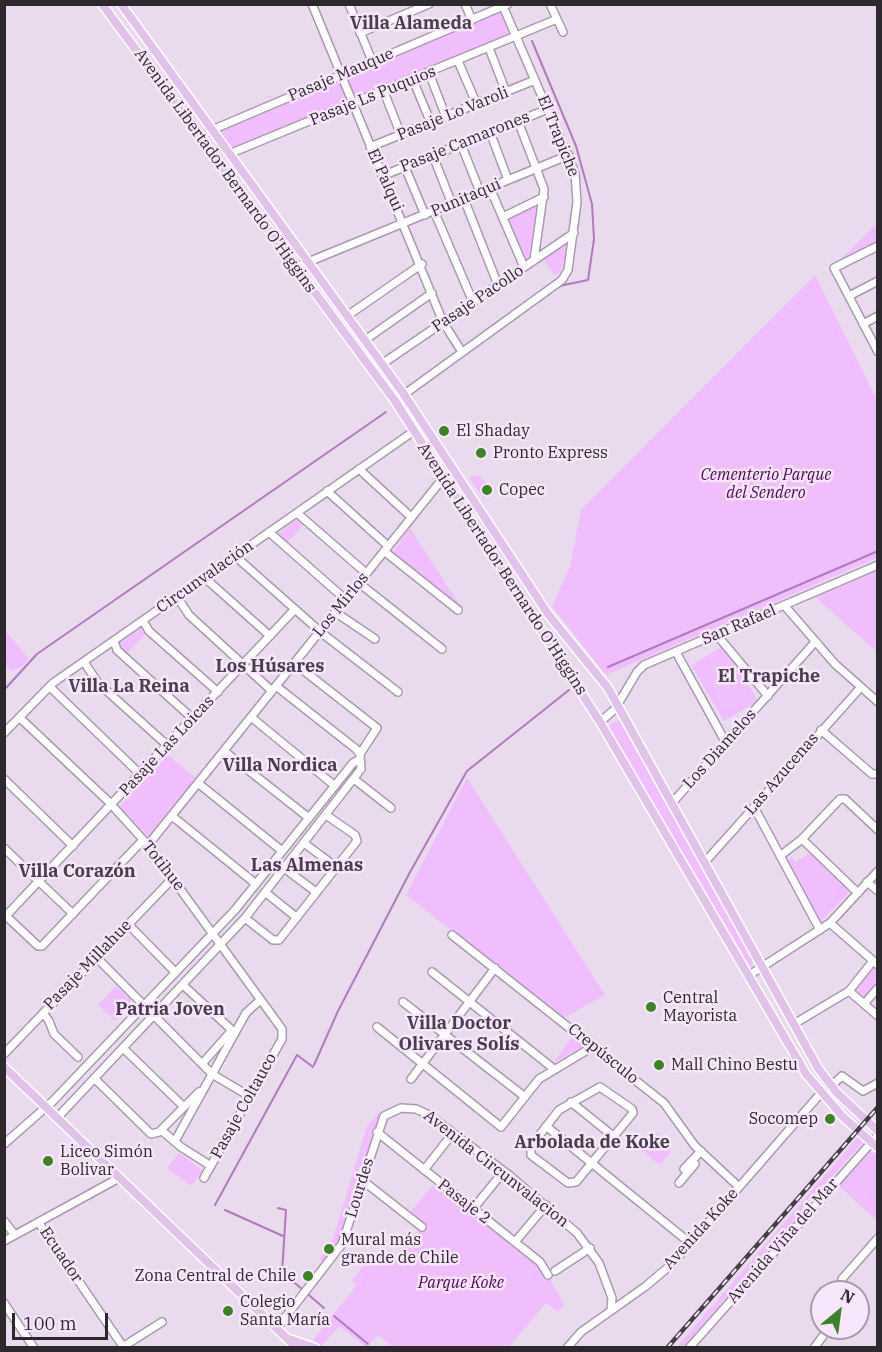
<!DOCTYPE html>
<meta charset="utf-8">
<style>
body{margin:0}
#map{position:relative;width:882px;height:1352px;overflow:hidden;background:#eadaee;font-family:"IBM Plex Serif",serif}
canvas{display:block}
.frame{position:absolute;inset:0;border:6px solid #2d272e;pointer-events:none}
.north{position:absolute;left:810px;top:1280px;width:60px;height:60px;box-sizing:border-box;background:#f8e7fc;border:2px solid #a79aaa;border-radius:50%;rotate:29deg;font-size:16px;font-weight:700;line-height:24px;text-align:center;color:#2d272e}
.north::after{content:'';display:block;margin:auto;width:21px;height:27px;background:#3c8227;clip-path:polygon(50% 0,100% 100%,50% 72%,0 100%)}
.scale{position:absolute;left:12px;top:1313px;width:96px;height:27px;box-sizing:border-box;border:3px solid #2d272e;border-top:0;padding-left:8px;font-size:18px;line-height:21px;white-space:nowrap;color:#2d272e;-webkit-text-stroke:4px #f8e7fc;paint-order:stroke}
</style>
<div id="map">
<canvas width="882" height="1352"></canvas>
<div class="frame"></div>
<div class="north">N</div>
<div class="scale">100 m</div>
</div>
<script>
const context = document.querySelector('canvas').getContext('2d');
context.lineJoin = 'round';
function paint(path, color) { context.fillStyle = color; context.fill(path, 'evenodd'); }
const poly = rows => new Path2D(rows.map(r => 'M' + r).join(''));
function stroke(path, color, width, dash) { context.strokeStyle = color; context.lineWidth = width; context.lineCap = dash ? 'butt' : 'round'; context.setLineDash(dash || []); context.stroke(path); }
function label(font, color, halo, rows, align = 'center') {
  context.font = font + ' "IBM Plex Serif",serif'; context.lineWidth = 5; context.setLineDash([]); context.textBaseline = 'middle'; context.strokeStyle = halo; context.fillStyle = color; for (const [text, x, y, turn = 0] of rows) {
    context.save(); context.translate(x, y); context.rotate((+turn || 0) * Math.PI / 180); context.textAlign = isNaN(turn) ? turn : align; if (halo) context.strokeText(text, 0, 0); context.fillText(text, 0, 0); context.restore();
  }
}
const green = poly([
 [503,11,514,37,233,152,217,126],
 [539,202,529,259,523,262,505,218],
 [877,223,877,243,839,261],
 [568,241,561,271,555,276,543,259],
 [815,275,877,400,877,558,606,675,552,606,570,567,581,510],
 [479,475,489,487,484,499,469,477],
 [296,519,304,524,287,543,277,535],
 [410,528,463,610,392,553],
 [877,571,877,652,815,597],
 [142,626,146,634,126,654,119,643],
 [4,629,29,659,21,667,11,671,5,662],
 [725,645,758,701,724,721,691,665],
 [621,718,755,961,750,966,607,727],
 [168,755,196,778,149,837,119,807],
 [467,778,605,995,564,1018,406,895],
 [812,852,852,890,820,922,789,862,791,856,795,862],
 [873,964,877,968,877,984,864,1000,852,989],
 [116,986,130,999,130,1003,115,1021,98,1005],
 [573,1036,585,1046,553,1063],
 [381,1111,344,1229,339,1244,325,1264,319,1259,331,1245,367,1126],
 [658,1132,671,1152,660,1165,642,1150],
 [860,1135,863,1139,862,1143,683,1347,676,1348],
 [867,1150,877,1154,877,1221,838,1185],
 [179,1153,203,1171,191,1186,167,1168],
 [433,1185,438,1191,450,1190,540,1262,564,1304,558,1312,546,1303,509,1347,390,1347,391,1345,378,1335,366,1347,339,1326,321,1347,313,1340,357,1285,352,1280,373,1254,395,1261,422,1227,408,1215]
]);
const stream = poly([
 [532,41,576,146,592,204,594,239,588,280,559,286],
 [608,667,878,551],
 [4,690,37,654,386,412],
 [314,1065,338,1011,409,874,467,771,569,690],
 [215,1205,297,1055,313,1067],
 [278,1208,286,1210,282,1272,324,1308],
 [225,1210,283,1236],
 [334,1316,368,1344]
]);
const minor = poly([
 [312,4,443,322,462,352],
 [349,4,372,61],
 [465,4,472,20],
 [550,4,563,32],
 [360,33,429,4],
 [489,48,506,92],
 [458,61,477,105],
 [429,73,446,117],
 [413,80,431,123],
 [384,92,401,135],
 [518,121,544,189,534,260],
 [212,130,508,4],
 [490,132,508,180],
 [461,144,480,192],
 [370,147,535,80],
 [229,154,557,19],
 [433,156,452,204],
 [405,167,425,215],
 [382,176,548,109],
 [490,188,524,267],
 [464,199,498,285],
 [434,211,473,302],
 [503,217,544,197],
 [878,246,834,268,878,352],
 [296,267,569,155],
 [849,296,878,281],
 [347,316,422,264],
 [863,324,878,316],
 [365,340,432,293],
 [382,364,574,233],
 [395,401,562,280,568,270,577,202,575,173,502,4],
 [359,469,411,517],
 [327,491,388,546],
 [297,513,366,573],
 [269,532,345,599],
 [384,551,458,610],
 [235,556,323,634,398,692],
 [205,578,270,636],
 [359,583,442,649],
 [177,597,189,615,272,691],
 [784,605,835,664,878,702],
 [335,612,375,639],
 [143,621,149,631,218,692],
 [716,634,768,696],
 [114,641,117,650,193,719],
 [676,652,726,743],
 [84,662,98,683,168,746],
 [294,663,377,728,360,754],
 [50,687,141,775],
 [251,717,335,786],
 [20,718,108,801,148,845,282,1029,282,1039,204,1178],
 [600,722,615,709,637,672,644,665,878,565],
 [821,730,872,774,878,774],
 [4,733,53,683,414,431],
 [224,751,309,818],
 [4,779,73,846],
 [354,779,391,808],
 [198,783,282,851],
 [672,803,815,642],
 [754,807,820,930],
 [172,816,256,884],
 [802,839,858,893],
 [304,843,336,867],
 [148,845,444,477],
 [4,848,73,914],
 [780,856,802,839,840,799,845,799,878,830],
 [705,862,861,687],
 [284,868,316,892],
 [867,882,878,891],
 [265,892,296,917],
 [4,914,38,946,42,946,143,840],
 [4,918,295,609],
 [245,918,273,940,279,940,357,841,355,835,326,815],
 [830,923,878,965],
 [128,924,174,971],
 [452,935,664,1103,695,1146,739,1187],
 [96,957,212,1074,249,1096],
 [432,972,554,1069],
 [748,976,830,923,878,871],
 [183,985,235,1033],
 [849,991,878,1016],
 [403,1002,525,1097],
 [864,1004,878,988],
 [43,1013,49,1021,54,1034,78,1057],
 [794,1024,849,991,873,961],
 [377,1027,501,1127,539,1079,594,1046],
 [123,1048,184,1107],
 [4,1054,173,878],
 [202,1064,232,1030],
 [94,1078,151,1134,159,1132,199,1092],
 [411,1079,495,968],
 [831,1086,842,1076,863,1091,878,1083],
 [600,1087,632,1109,633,1113,576,1182,568,1183,531,1155,531,1146,559,1110,600,1087],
 [571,1102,613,1136],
 [57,1118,245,918,361,769,360,754,356,749,276,686],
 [546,1126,690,1243],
 [161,1130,181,1147,211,1166],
 [377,1132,540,1262,548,1275],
 [175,1141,246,1013,259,1001],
 [4,1144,53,1101,235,910,353,763,360,759],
 [684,1169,701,1151],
 [424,1170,453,1133],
 [362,1180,422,1227],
 [679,1183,695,1164,693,1160],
 [473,1209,503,1172],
 [4,1221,15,1235],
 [39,1223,124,1348],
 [4,1241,119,1178],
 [515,1242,546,1205],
 [555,1271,590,1248],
 [841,1292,842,1279,878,1238],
 [4,1303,34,1348],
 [277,1328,342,1244,384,1116,401,1108,416,1109,429,1115,509,1175,577,1233,599,1263,612,1298,611,1309],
 [121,1348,162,1322],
 [567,1348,581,1332,646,1286,673,1263,821,1093],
 [689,1348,878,1135],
 [814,1348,829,1328]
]);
const major = poly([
 [102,4,395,401,600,722,806,1074,843,1117,878,1148],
 [121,4,403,393,548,614,608,688,818,1068,837,1093,878,1131],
 [4,1067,297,1348],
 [289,1339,315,1348]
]);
const rail = poly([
 [667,1348,878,1107]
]);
const markers = [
 [444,431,6,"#3c8227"],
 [481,453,6,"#3c8227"],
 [487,490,6,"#3c8227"],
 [651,1007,6,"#3c8227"],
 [659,1065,6,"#3c8227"],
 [830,1119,6,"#3c8227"],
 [48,1161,6,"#3c8227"],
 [329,1249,6,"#3c8227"],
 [308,1276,6,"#3c8227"],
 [228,1311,6,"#3c8227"]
];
const streetNames = [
 ["Pasaje Mauque",341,75,-23],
 ["Pasaje Ls Puquios",373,96,-22],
 ["Pasaje Lo Varoli",453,114,-22],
 ["El Trapiche",558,136,68],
 ["Pasaje Camarones",465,142,-22],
 ["Avenida Libertador Bernardo O'Higgins",225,171,54],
 ["El Palqui",385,180,66],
 ["Punitaqui",466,198,-23],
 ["Pasaje Pacollo",478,299,-34],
 ["Avenida Libertador Bernardo O'Higgins",502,569,57],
 ["Circunvalación",205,577,-35],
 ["Los Mirlos",341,605,-51],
 ["San Rafael",739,625,-23],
 ["Pasaje Las Loicas",167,746,-47],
 ["Los Diamelos",720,749,-48],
 ["Las Azucenas",782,774,-49],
 ["Totihue",163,866,52],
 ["Pasaje Millahue",88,965,-46],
 ["Crepúsculo",603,1054,39],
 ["Pasaje Coltauco",244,1106,-61],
 ["Avenida Circunvalacion",496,1169,38],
 ["Lourdes",360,1188,-73],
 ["Pasaje 2",464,1202,38],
 ["Avenida Koke",701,1229,-48],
 ["Avenida Viña del Mar",783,1241,-49],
 ["Ecuador",61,1255,56]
];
const poiNames = [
 ["El Shaday",456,431],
 ["Pronto Express",493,453],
 ["Copec",499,490],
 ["Central",663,998],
 ["Mayorista",663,1016],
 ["Mall Chino Bestu",671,1065],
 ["Socomep",818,1119,"right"],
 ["Liceo Simón",60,1152],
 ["Bolivar",60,1170],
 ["Mural más",341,1240],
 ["grande de Chile",341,1258],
 ["Zona Central de Chile",296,1276,"right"],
 ["Colegio",240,1302],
 ["Santa María",240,1320]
];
const parkNames = [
 ["Cementerio Parque",766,475],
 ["del Sendero",766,493],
 ["Parque Koke",461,1283]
];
const neighbourhoodNames = [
 ["Villa Alameda",411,24],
 ["Los Húsares",270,667],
 ["El Trapiche",769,677],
 ["Villa La Reina",129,687],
 ["Villa Nordica",280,766],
 ["Las Almenas",307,866],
 ["Villa Corazón",77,872],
 ["Patria Joven",170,1010],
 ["Villa Doctor",459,1024],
 ["Olivares Solís",459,1045],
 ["Arbolada de Koke",592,1143]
];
paint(green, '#f0befc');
stroke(stream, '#b07bbd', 2);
stroke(minor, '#a99aad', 10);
stroke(major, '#fff', 11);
stroke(minor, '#fff', 7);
stroke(major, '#e1c2e9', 8);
stroke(rail, '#453e47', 4.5);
stroke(rail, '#f8e7fc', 2, [7]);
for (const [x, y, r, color] of markers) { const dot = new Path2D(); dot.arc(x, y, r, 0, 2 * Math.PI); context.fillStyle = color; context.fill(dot); stroke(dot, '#f8e7fc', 2); }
label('16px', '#2d272e', '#f8e7fc', streetNames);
label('16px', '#2d272e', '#f8e7fc', poiNames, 'left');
label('italic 16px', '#4e075c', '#f8e7fc', parkNames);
label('bold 18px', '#4a3d4d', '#f8e7fc', neighbourhoodNames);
</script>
